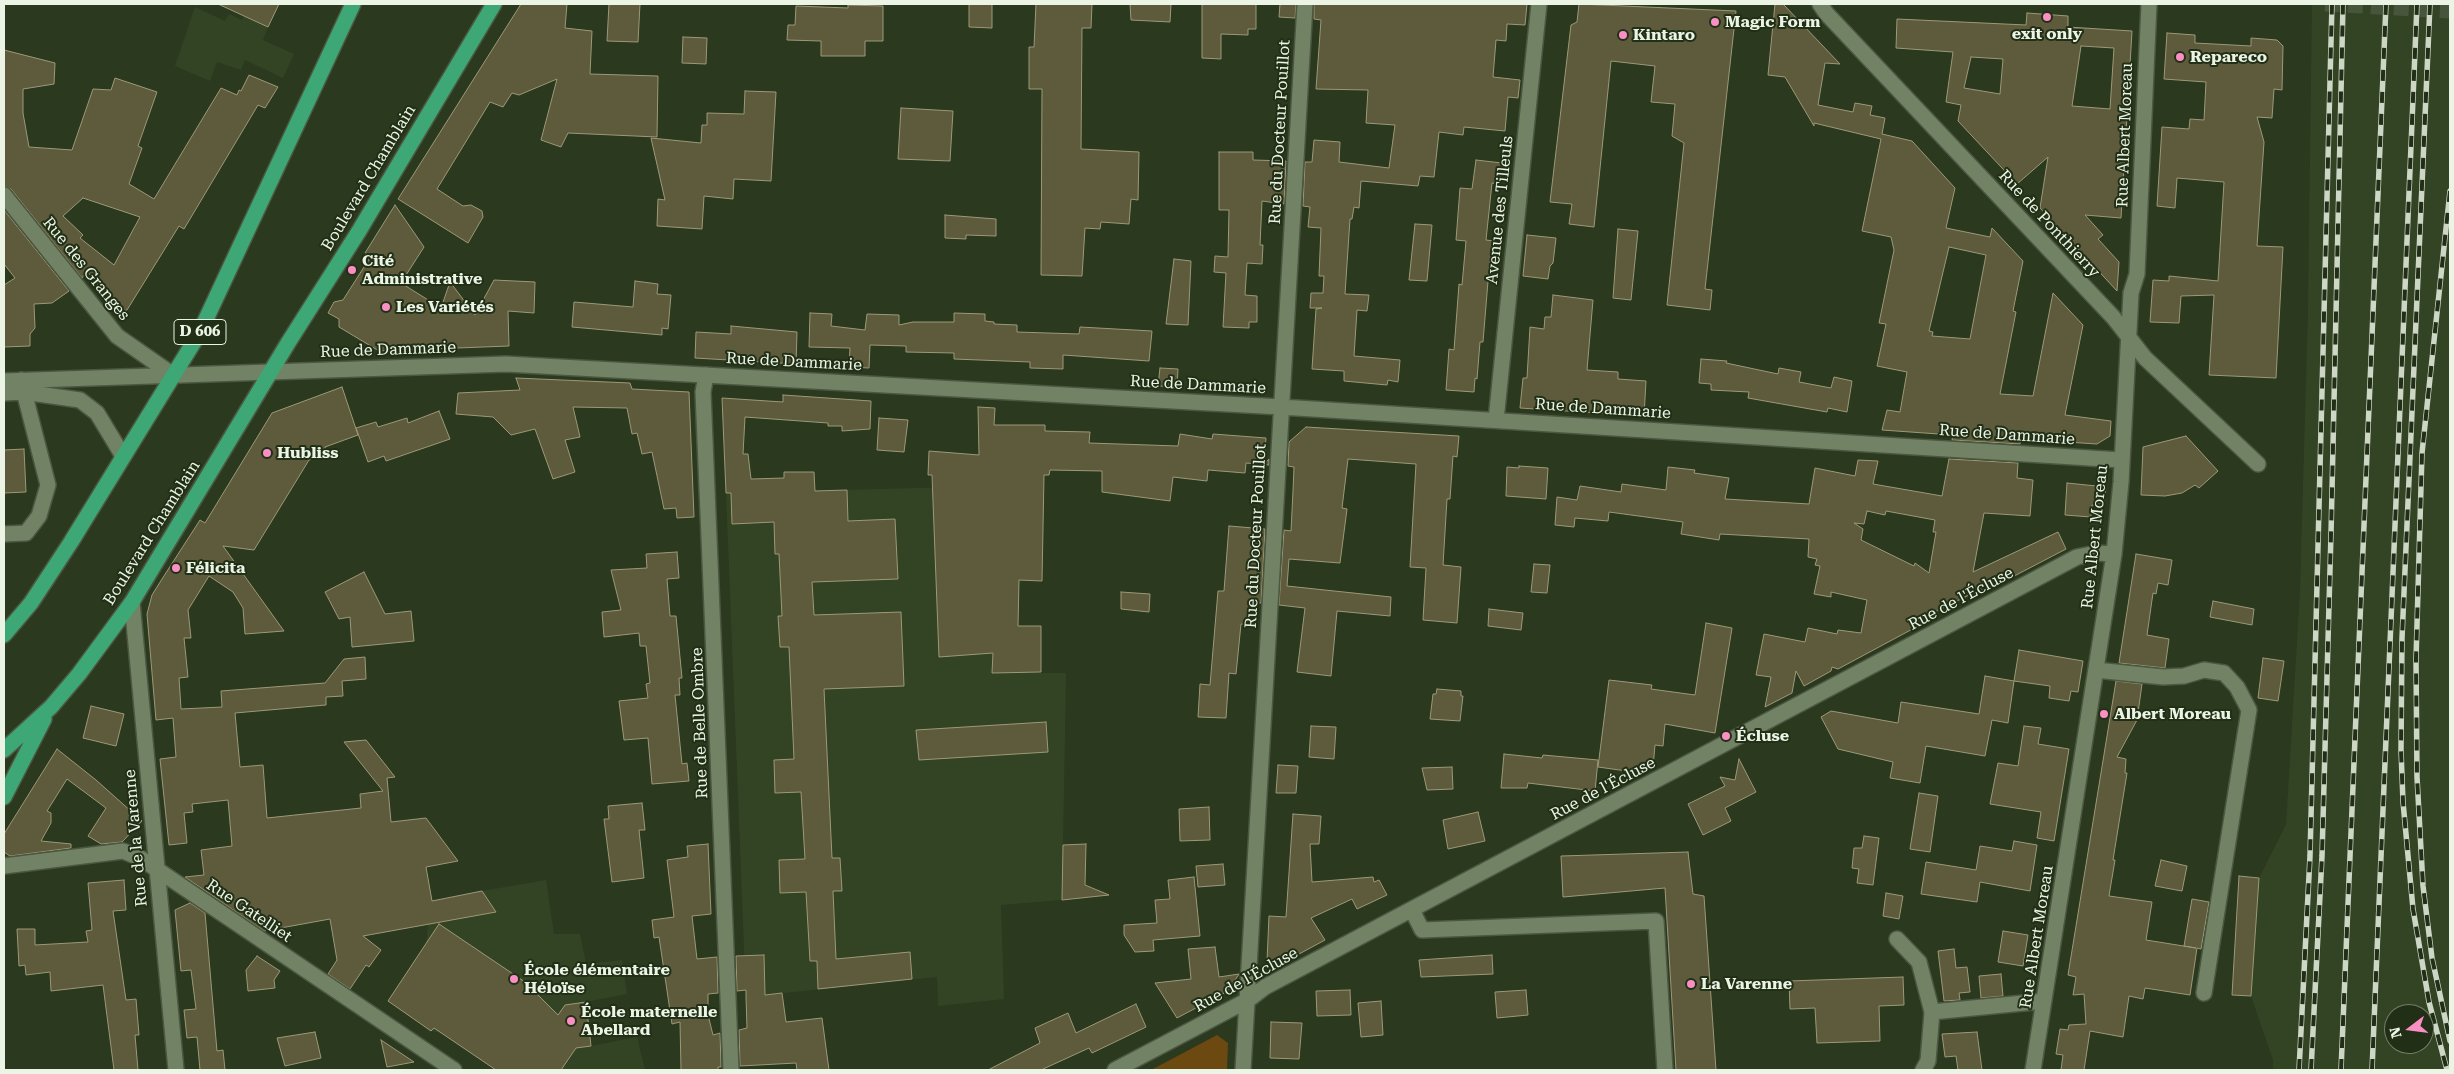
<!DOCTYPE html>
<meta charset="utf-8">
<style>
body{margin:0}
#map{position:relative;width:2454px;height:1074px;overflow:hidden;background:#2b391f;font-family:"Roboto Serif",serif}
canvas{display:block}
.frame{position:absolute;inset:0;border:5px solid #ecf5e5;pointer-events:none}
.north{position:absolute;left:2384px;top:1004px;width:50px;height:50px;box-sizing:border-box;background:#212f16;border:1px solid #727e69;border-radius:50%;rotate:255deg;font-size:14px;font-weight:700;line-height:20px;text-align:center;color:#ecf5e5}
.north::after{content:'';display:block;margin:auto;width:18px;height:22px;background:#fb8fc3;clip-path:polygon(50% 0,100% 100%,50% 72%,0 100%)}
</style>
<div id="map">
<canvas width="2454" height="1074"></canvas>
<div class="frame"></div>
<div class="north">N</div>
</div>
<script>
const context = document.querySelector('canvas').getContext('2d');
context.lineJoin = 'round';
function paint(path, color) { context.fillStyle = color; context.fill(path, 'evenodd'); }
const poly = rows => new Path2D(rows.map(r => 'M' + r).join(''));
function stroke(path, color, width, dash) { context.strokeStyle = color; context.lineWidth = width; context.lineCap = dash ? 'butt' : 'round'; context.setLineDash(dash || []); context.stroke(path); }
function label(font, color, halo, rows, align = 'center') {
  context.font = font + ' "Roboto Serif",serif'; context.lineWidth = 4; context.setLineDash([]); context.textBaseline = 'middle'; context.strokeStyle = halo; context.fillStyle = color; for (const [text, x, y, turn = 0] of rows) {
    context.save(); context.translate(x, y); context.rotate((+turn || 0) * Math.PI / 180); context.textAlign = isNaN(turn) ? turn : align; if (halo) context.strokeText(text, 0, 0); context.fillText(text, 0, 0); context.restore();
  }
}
const built = poly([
 [2312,4,2450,4,2450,1070,2273,1070,2273,1060,2251,996,2259,878,2286,825,2300,591,2308,311],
 [2394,1014,2424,1014,2424,1044,2394,1044],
 [195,7,225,21,229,14,242,20,244,16,268,27,263,40,294,54,283,78,245,60,241,70,217,62,210,81,175,66],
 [994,486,992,673,1066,673,1062,900,1001,905,1004,999,938,1006,937,977,746,997,726,493],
 [546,880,554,934,580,934,586,964,622,960,627,994,586,1002,591,1046,637,1037,645,1070,496,1070,441,1033,431,1031,388,1001,426,944,428,924,496,912,482,891]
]);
const green = poly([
 [1217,1035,1228,1043,1227,1070,1151,1070]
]);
const building = poly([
 [218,4,279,4,268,27,218,4],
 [521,4,567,4,565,28,592,31,590,74,658,76,657,137,568,133,561,147,541,140,557,79,519,95,512,93,503,107,490,102,437,189,463,206,471,205,482,211,483,217,468,243,398,199,521,4],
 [609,4,640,4,638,42,607,41,609,4],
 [969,4,992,4,992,28,969,27,969,4],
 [1036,4,1092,4,1091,28,1082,28,1081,149,1139,152,1138,200,1131,199,1129,224,1101,222,1100,229,1085,228,1082,276,1041,275,1042,89,1029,89,1029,47,1034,47,1036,4],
 [1130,4,1171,4,1170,22,1131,20,1130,4],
 [1202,4,1256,4,1256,29,1248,29,1248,35,1221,34,1221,59,1202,58,1202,4],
 [1280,4,1296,4,1295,18,1279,17,1280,4],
 [1314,4,1527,4,1525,25,1507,24,1506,41,1496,40,1493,77,1520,80,1518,98,1508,97,1505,131,1464,127,1463,135,1439,132,1434,177,1420,176,1418,186,1361,181,1359,208,1354,207,1352,219,1350,219,1345,294,1369,295,1367,311,1357,310,1354,356,1400,360,1398,382,1388,380,1387,385,1344,381,1344,371,1312,369,1316,309,1322,308,1310,308,1311,293,1323,293,1324,276,1319,276,1321,228,1308,227,1310,207,1303,206,1305,162,1312,162,1314,140,1340,142,1339,162,1389,168,1395,125,1366,123,1368,90,1316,89,1321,20,1314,19,1314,4],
 [1579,4,1736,11,1705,289,1712,290,1710,310,1667,305,1684,143,1672,136,1675,104,1651,102,1655,66,1611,61,1594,227,1569,224,1572,204,1550,202,1571,25,1577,22,1579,4],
 [1775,4,1783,4,1840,64,1825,63,1818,105,1853,112,1855,103,1872,106,1870,115,1885,118,1882,134,1912,141,1955,188,1946,228,1990,237,1992,228,2023,261,2013,311,2016,312,2000,394,2033,396,2053,293,2083,325,2065,415,2111,421,2110,436,2097,444,2021,439,2020,444,1952,440,1953,435,1882,430,1887,410,1900,412,1907,372,1877,366,1886,324,1879,323,1894,250,1891,237,1862,231,1881,139,1814,123,1814,126,1785,77,1768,75,1775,4],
 [1949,247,1986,255,1970,339,1932,336,1933,332,1929,331,1949,247],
 [848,5,883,6,883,41,865,41,865,56,821,56,821,41,787,40,788,25,795,25,796,6,848,8,848,5],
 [2027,13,2068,16,2068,27,2132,31,2121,218,2085,215,2103,235,2098,239,2119,262,2117,291,2040,208,2048,157,2017,184,1958,121,1961,105,1946,102,1953,52,1896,48,1897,19,2026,25,2027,13],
 [2081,46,2114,48,2110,109,2072,106,2081,46],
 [1971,57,2003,59,2000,94,1964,88,1971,57],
 [2167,33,2195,35,2195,43,2251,46,2251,38,2277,40,2283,46,2282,90,2274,89,2272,118,2257,117,2264,142,2257,246,2283,247,2276,378,2209,375,2214,295,2181,296,2179,323,2150,322,2153,280,2169,281,2169,276,2218,281,2224,182,2177,178,2175,208,2157,206,2162,127,2189,129,2190,119,2204,120,2206,82,2164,79,2167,33],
 [683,37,707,38,706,64,682,63,683,37],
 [4,50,55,63,54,84,23,89,23,113,29,147,72,150,93,89,111,90,115,78,157,92,138,146,142,148,129,184,154,199,221,88,237,95,239,90,241,91,249,75,278,87,265,108,258,105,184,229,179,226,127,310,119,312,87,271,82,278,11,189,4,186,4,50],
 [83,198,140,217,114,265,80,238,83,235,63,216,83,198],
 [745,91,776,92,771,181,734,179,733,199,704,196,702,229,657,226,658,199,665,200,651,138,701,143,702,125,707,125,707,113,744,114,745,91],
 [901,108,953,111,950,161,898,159,901,108],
 [1219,152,1253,152,1253,160,1286,161,1284,204,1262,201,1260,245,1263,245,1262,264,1247,263,1245,295,1257,296,1257,322,1249,322,1249,328,1223,327,1226,273,1214,272,1215,256,1228,257,1229,210,1219,210,1219,152],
 [1476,160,1502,163,1500,184,1492,183,1486,240,1494,241,1493,257,1490,257,1483,342,1480,342,1477,379,1475,378,1474,392,1446,390,1449,349,1454,350,1459,284,1462,285,1466,241,1456,240,1460,188,1472,189,1476,160],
 [395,205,424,247,401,283,441,308,450,282,475,315,494,280,535,282,534,313,508,311,509,346,379,351,339,327,339,319,328,313,334,302,343,300,371,256,365,253,395,205],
 [4,210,69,291,52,303,34,304,35,328,30,334,30,346,4,347,4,285,15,278,4,264,4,210],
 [945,215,996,219,996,236,966,235,966,239,945,238,945,215],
 [1415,224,1432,225,1427,281,1409,280,1415,224],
 [1618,229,1638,231,1631,300,1613,298,1618,229],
 [1527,235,1556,238,1553,263,1550,266,1548,279,1523,276,1527,235],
 [1174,259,1191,261,1188,325,1166,324,1174,259],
 [635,281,658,284,657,294,671,295,668,329,662,328,662,335,572,327,574,302,633,307,635,281],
 [1553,295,1593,300,1587,370,1618,372,1618,379,1646,381,1644,416,1520,408,1523,378,1527,378,1530,327,1544,329,1545,317,1551,317,1553,295],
 [810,313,832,314,831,326,865,330,867,314,899,315,899,325,913,322,954,322,954,313,985,314,985,321,994,322,994,324,1017,325,1017,332,1079,334,1080,327,1152,331,1149,361,1063,355,1063,369,1030,368,1030,362,954,359,954,353,906,352,906,346,870,345,869,368,849,367,850,348,809,347,810,313],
 [731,326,797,332,796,364,695,358,696,332,731,334,731,326],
 [1701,359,1727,361,1726,363,1778,374,1779,368,1801,372,1799,382,1831,388,1834,377,1852,381,1847,412,1828,408,1827,412,1748,398,1749,392,1711,390,1711,384,1699,383,1701,359],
 [1160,368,1178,369,1177,387,1158,386,1160,368],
 [516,378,630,383,632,389,689,392,694,517,677,518,676,508,664,509,652,452,642,454,637,433,632,434,627,408,573,407,580,437,565,440,575,472,553,479,535,429,511,435,493,417,456,414,458,393,520,390,516,378],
 [342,387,358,435,325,447,327,453,309,460,254,550,223,546,284,631,245,634,243,608,233,592,209,576,188,610,191,638,184,638,188,677,179,678,181,709,222,707,221,691,325,683,344,659,365,657,366,679,342,681,343,696,326,697,326,705,235,713,240,767,263,765,267,818,361,808,360,794,383,791,344,742,366,740,395,777,387,778,391,822,426,818,458,861,426,867,432,901,482,891,496,912,363,936,381,950,369,967,366,965,350,989,328,974,337,960,330,919,264,931,185,877,204,875,201,850,232,846,228,800,192,804,193,812,184,813,187,843,169,845,160,759,176,757,173,718,156,720,147,614,152,595,162,579,200,520,205,523,272,413,342,387],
 [783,395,871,401,870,429,842,431,842,426,828,426,828,423,745,417,743,454,748,454,751,479,784,478,784,472,814,472,815,491,847,490,848,521,895,519,898,579,812,582,814,615,901,612,904,686,824,689,832,858,840,858,842,891,833,891,836,959,910,952,912,979,818,989,817,961,810,961,806,892,780,893,779,860,805,859,801,792,775,793,774,760,794,759,789,647,780,647,778,616,782,616,779,554,775,554,774,522,732,524,731,493,726,493,722,398,783,402,783,395],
 [978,407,995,408,994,425,1045,425,1045,431,1090,432,1089,443,1178,446,1180,434,1212,439,1213,434,1266,438,1264,464,1269,459,1269,465,1246,463,1245,473,1208,470,1207,481,1173,477,1170,501,1102,492,1102,471,1050,470,1049,475,1044,475,1042,581,1019,580,1018,626,1041,626,1041,672,992,673,993,653,939,657,932,475,928,475,929,451,979,455,978,407],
 [439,411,450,439,386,461,384,456,368,462,356,428,376,422,378,427,407,418,408,423,439,411],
 [879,418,908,420,904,452,877,450,879,418],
 [1306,427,1459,436,1457,457,1453,456,1450,499,1447,499,1443,565,1461,567,1457,623,1423,620,1426,568,1410,567,1416,464,1348,459,1342,508,1347,509,1340,563,1289,559,1287,586,1391,597,1390,616,1337,611,1331,676,1297,672,1305,608,1279,605,1284,530,1291,531,1293,491,1294,467,1288,466,1289,442,1306,427],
 [2186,436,2218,471,2199,488,2195,485,2182,493,2165,496,2141,495,2143,447,2186,436],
 [24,449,26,492,4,493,4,450,24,449],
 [1949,459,2018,463,2017,478,2033,480,2030,516,1984,513,1973,572,2058,532,2066,549,1972,598,1969,595,1931,614,1933,618,1838,669,1832,667,1831,671,1804,686,1796,671,1792,693,1765,707,1771,677,1756,675,1764,634,1805,642,1808,628,1837,634,1838,630,1861,633,1867,600,1831,592,1831,597,1814,594,1820,566,1815,565,1817,559,1808,557,1809,539,1720,534,1719,540,1681,534,1683,522,1609,512,1608,521,1575,518,1574,527,1555,525,1557,497,1577,500,1580,486,1621,492,1622,484,1666,490,1668,467,1695,470,1694,473,1729,478,1725,499,1809,504,1815,468,1855,476,1858,460,1878,461,1873,484,1942,496,1949,459],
 [1867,511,1885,515,1886,511,1935,520,1933,532,1936,532,1929,573,1915,563,1914,566,1861,540,1863,529,1854,523,1864,524,1867,511],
 [1519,466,1548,468,1546,499,1506,496,1507,467,1519,468,1519,466],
 [2067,483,2106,487,2104,506,2092,505,2091,517,2065,515,2067,483],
 [1229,526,1265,529,1261,603,1256,603,1254,625,1241,624,1236,674,1229,673,1226,718,1198,717,1200,684,1210,685,1218,591,1224,591,1229,526],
 [677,552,679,578,667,579,670,616,676,616,682,678,679,678,680,695,675,695,682,764,687,763,689,781,652,784,648,738,624,740,619,701,648,698,646,684,650,683,646,646,640,646,639,633,604,637,602,612,621,610,611,570,647,568,646,554,677,552],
 [2136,554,2172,560,2168,585,2158,583,2156,594,2153,593,2147,635,2169,639,2165,668,2119,663,2136,554],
 [1534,564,1550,565,1547,593,1531,592,1534,564],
 [364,572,385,614,411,611,414,641,352,647,350,617,339,619,325,592,364,572],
 [1121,592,1150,594,1149,612,1121,609,1121,592],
 [2213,601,2254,609,2252,625,2210,617,2213,601],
 [1489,609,1523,613,1521,630,1488,626,1489,609],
 [1706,623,1732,628,1715,733,1665,724,1663,746,1655,745,1653,767,1641,773,1598,767,1609,680,1652,685,1651,689,1695,695,1706,623],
 [2019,650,2083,661,2078,692,2071,691,2069,701,2049,698,2050,686,2014,681,2019,650],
 [2263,658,2284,661,2278,701,2258,698,2263,658],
 [1985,676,2014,681,2008,723,1992,720,1985,756,1926,746,1920,783,1890,778,1893,762,1838,749,1821,717,1831,711,1898,723,1901,702,1979,714,1985,676],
 [2116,681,2142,684,2137,720,2117,757,2126,759,2125,773,2127,773,2113,860,2115,860,2109,896,2152,902,2146,940,2196,948,2184,946,2192,899,2209,902,2201,949,2197,948,2190,995,2145,988,2143,999,2129,996,2123,1037,2090,1031,2084,1070,2061,1070,2063,1055,2056,1054,2060,1029,2068,1030,2069,1025,2086,1024,2084,994,2073,995,2076,977,2068,975,2116,681],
 [1437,689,1461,691,1461,696,1463,696,1460,721,1430,719,1433,694,1436,694,1437,689],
 [91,706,124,714,116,746,83,738,91,706],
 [1046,722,1048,752,919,760,916,730,1046,722],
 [1311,726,1336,727,1334,759,1309,757,1311,726],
 [2024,726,2041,728,2038,744,2069,749,2054,841,2037,838,2041,812,1990,804,1998,763,2018,766,2024,726],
 [57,749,96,780,142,821,122,842,101,844,88,836,106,808,67,779,47,811,51,813,51,823,41,841,71,844,71,848,10,856,4,852,4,834,57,749],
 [1504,754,1542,758,1543,755,1598,760,1595,791,1528,783,1527,788,1501,788,1504,754],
 [1739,759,1756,792,1725,808,1731,821,1703,835,1688,804,1725,786,1720,777,1735,780,1739,759],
 [1278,765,1298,766,1296,793,1276,793,1278,765],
 [1452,767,1453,789,1427,790,1422,768,1452,767],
 [1919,793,1938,796,1930,852,1910,849,1919,793],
 [642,803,645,830,639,830,644,878,612,882,604,819,609,819,608,806,642,803],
 [1209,807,1210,840,1180,841,1179,809,1209,807],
 [1478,812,1485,841,1448,849,1443,820,1478,812],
 [1293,814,1321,816,1319,844,1310,844,1312,882,1373,877,1374,882,1379,880,1387,895,1357,909,1352,899,1311,918,1325,940,1275,967,1267,961,1269,916,1286,917,1293,814],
 [1864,836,1879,838,1873,885,1857,883,1859,869,1852,868,1854,848,1862,848,1864,836],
 [2014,841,2037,845,2030,891,1980,882,1977,902,1921,894,1926,862,1976,870,1980,846,2012,851,2014,841],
 [708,844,711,914,692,916,697,959,717,957,718,993,708,994,708,1015,713,1035,720,1033,721,1067,718,1067,718,1070,681,1070,680,1022,672,1024,659,937,654,938,652,920,674,917,667,860,688,857,687,846,708,844],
 [1086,844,1085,885,1109,895,1062,900,1063,845,1086,844],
 [1688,852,1693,894,1704,896,1716,1070,1676,1070,1665,888,1563,897,1561,856,1688,852],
 [2161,860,2187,866,2182,891,2155,886,2161,860],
 [1223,864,1225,885,1198,887,1196,866,1223,864],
 [2239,876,2259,878,2251,996,2232,995,2239,876],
 [1194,877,1200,936,1153,940,1154,951,1135,952,1124,935,1124,925,1157,923,1155,900,1170,899,1168,880,1194,877],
 [124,880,126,910,113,911,126,1000,136,999,139,1035,135,1035,138,1070,114,1070,103,985,51,991,50,972,26,975,25,965,19,966,17,929,35,929,35,945,88,942,86,931,92,930,88,883,124,880],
 [1886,893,1903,896,1899,919,1883,916,1886,893],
 [190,903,205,913,217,1051,223,1050,225,1070,200,1070,197,1037,187,1038,184,1010,196,1009,191,970,181,971,175,910,190,903],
 [439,924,525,982,558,1015,565,1005,586,1002,591,1046,576,1048,561,1070,496,1070,434,1028,431,1031,388,1001,439,924],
 [2003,931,2028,935,2023,966,1998,962,2003,931],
 [1215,947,1219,977,1239,974,1228,991,1177,1018,1155,983,1191,979,1188,949,1215,947],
 [1954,949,1956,968,1967,967,1970,992,1959,993,1960,1000,1944,1001,1938,951,1954,949],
 [764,955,765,995,782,993,786,1022,822,1018,829,1070,797,1070,796,1063,740,1066,739,1030,747,1028,746,997,746,990,737,991,736,956,764,955],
 [1492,955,1493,974,1421,977,1419,960,1492,955],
 [257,956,280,971,274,980,275,988,248,991,246,970,257,956],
 [2001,974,2003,996,1981,998,1979,976,2001,974],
 [1903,977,1904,1005,1879,1006,1880,1041,1817,1043,1815,1008,1790,1009,1789,981,1903,977],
 [1350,990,1351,1015,1317,1016,1316,991,1350,990],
 [1526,990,1528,1015,1497,1018,1495,992,1526,990],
 [1381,1001,1383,1035,1361,1037,1358,1003,1381,1001],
 [1136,1004,1146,1027,1092,1053,1089,1048,1041,1070,988,1070,1040,1043,1035,1028,1068,1013,1076,1033,1136,1004],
 [1271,1022,1302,1023,1299,1059,1270,1058,1271,1022],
 [315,1032,321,1058,285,1066,277,1038,315,1032],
 [1977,1032,1982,1070,1958,1070,1956,1056,1945,1057,1942,1034,1977,1032],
 [381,1040,414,1062,387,1067,381,1040]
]);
const majorTunnel = poly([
 [2325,4,2450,11]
]);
const minor = poly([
 [1820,4,1826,13,2113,317,2145,358,2258,464],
 [4,195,117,336,173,375],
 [706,375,703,392,731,1070],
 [4,381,506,364,1281,407,2121,460],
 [4,393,24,392,80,400,97,413,123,456],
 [1496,420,1539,4],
 [4,534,26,533,39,516,48,485,21,380],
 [132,602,176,1070],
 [2096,670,2163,677,2184,676,2204,670,2224,673,2237,687,2249,710,2204,993],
 [4,866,123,851,140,858,454,1070],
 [1412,910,1422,930,1656,921,1665,1070],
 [1897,939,1919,962,1932,1012,2044,1001],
 [1115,1070,1248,1000,1265,987,2077,557,2096,553,2114,554],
 [1243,1070,1305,4],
 [1923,1070,1928,1061,1932,1012],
 [2033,1070,2114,554,2121,482,2131,293,2137,274,2149,4]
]);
const major = poly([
 [4,635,31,603,71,542,200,332,353,4],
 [4,750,51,707,79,674,132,602,288,343,359,231,494,4],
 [4,797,44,719]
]);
const rail = poly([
 [2430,4,2402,638,2401,750,2403,802,2413,909,2429,1002,2447,1070],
 [2450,191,2422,453,2416,659,2417,777,2423,886,2432,958,2450,1041],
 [2299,1070,2310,856,2332,4],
 [2311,1070,2322,856,2331,534,2343,4],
 [2341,1070,2386,4],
 [2372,1070,2417,4]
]);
const markers = [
 [2047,17,5,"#fb8fc3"],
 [1715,22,5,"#fb8fc3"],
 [1623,35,5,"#fb8fc3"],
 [2180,57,5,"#fb8fc3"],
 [352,270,5,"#fb8fc3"],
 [386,307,5,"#fb8fc3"],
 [267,453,5,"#fb8fc3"],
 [176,568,5,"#fb8fc3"],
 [2104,714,5,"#fb8fc3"],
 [1726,736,5,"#fb8fc3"],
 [514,979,5,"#fb8fc3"],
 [1691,984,5,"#fb8fc3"],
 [571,1021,5,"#fb8fc3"]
];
const shields = [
 [200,332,52]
];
const shieldNames = [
 ["D 606",200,332]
];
const poiNames = [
 ["Magic Form",1725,22],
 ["exit only",2047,34,"center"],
 ["Kintaro",1633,35],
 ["Repareco",2190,57],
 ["Cité",362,261],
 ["Administrative",362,279],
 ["Les Variétés",396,307],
 ["Hubliss",277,453],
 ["Félicita",186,568],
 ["Albert Moreau",2114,714],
 ["Écluse",1736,736],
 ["École élémentaire",524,970],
 ["Héloïse",524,988],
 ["La Varenne",1701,984],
 ["École maternelle",581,1012],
 ["Abellard",581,1030]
];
const streetNames = [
 ["Rue du Docteur Pouillot",1280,132,-87],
 ["Rue Albert Moreau",2125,135,-88],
 ["Boulevard Chamblain",369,178,-59],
 ["Avenue des Tilleuls",1500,210,-84],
 ["Rue de Ponthierry",2049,224,47],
 ["Rue des Granges",86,269,51],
 ["Rue de Dammarie",388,350,-2],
 ["Rue de Dammarie",794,362,3],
 ["Rue de Dammarie",1198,385,3],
 ["Rue de Dammarie",1603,409,4],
 ["Rue de Dammarie",2007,435,4],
 ["Boulevard Chamblain",152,533,-58],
 ["Rue du Docteur Pouillot",1256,536,-87],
 ["Rue Albert Moreau",2095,537,-84],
 ["Rue de l'Écluse",1961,599,-28],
 ["Rue de Belle Ombre",700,723,-92],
 ["Rue de l'Écluse",1603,789,-28],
 ["Rue de la Varenne",136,838,-95],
 ["Rue Gatelliet",249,911,34],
 ["Rue Albert Moreau",2037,937,-81],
 ["Rue de l'Écluse",1246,980,-29]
];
paint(built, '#334424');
paint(green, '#6b4910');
paint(building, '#5e5b3c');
stroke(building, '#9c9978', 1);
stroke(majorTunnel, '#48553d', 15, [15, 8]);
stroke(minor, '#4b5741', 18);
stroke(major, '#4b5741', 18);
stroke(minor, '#728265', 15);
stroke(major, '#3da775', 15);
stroke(rail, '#ced7c6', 5.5);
stroke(rail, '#212f16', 4, [11]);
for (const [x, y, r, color] of markers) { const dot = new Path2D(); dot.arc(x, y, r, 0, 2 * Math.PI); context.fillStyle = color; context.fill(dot); stroke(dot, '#212f16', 2); }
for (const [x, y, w] of shields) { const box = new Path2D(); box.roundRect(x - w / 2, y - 12.5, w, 25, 4); context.fillStyle = '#212f16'; context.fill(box); stroke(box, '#ecf5e5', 1); }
label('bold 15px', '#ecf5e5', null, shieldNames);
label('bold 16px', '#ecf5e5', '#212f16', poiNames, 'left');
label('16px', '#ecf5e5', '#212f16', streetNames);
</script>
